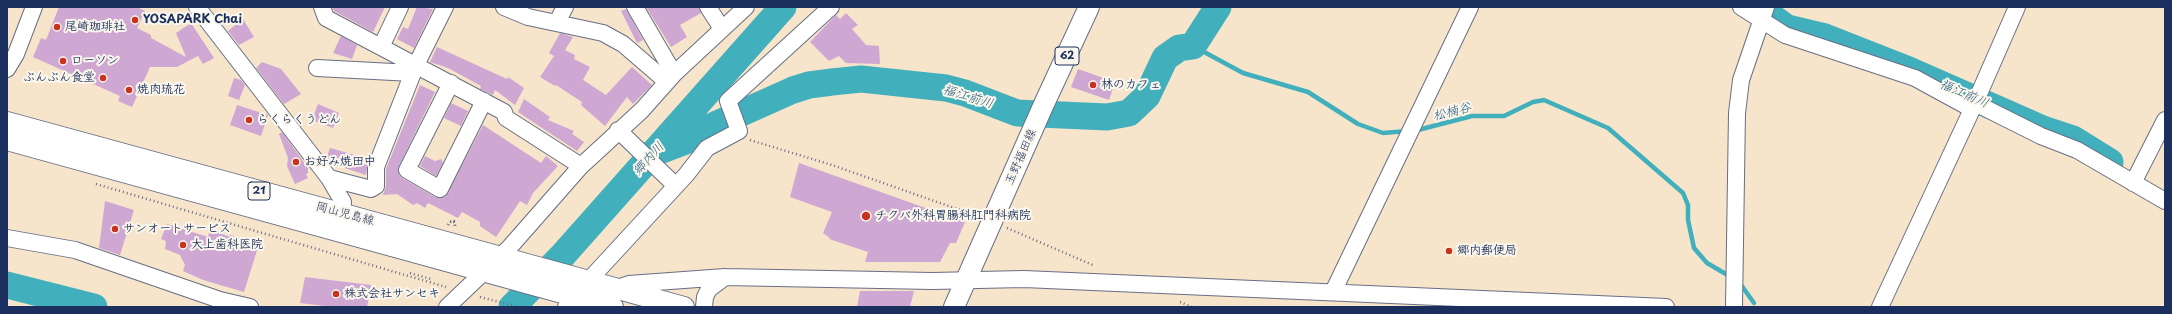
<!DOCTYPE html>
<meta charset="utf-8">
<style>
body{margin:0}
#map{position:relative;width:2172px;height:314px;overflow:hidden;background:#f6e4cb;font-family:"Playpen Sans",sans-serif}
canvas{display:block}
.frame{position:absolute;inset:0;border:8px solid #1b2f5e;pointer-events:none}
</style>
<div id="map">
<canvas width="2172" height="314"></canvas>
<div class="frame"></div>
</div>
<script>
const context = document.querySelector('canvas').getContext('2d');
context.lineJoin = 'round';
const poly = rows => new Path2D(rows.map(r => 'M' + r).join(''));
function stroke(path, color, width, dash) { context.strokeStyle = color; context.lineWidth = width; context.lineCap = dash ? 'butt' : 'round'; context.setLineDash(dash || []); context.stroke(path); }
function paint(path, color) { context.fillStyle = color; context.fill(path, 'evenodd'); }
function label(font, color, halo, rows, align = 'center') {
  context.font = font + ' "Playpen Sans","Klee One",sans-serif'; context.lineWidth = 4; context.setLineDash([]); context.textBaseline = 'middle'; context.strokeStyle = halo; context.fillStyle = color; for (const [text, x, y, turn = 0] of rows) {
    context.save(); context.translate(x, y); context.rotate((+turn || 0) * Math.PI / 180); context.textAlign = isNaN(turn) ? turn : align; if (halo) context.strokeText(text, 0, 0); context.fillText(text, 0, 0); context.restore();
  }
}
const stream = poly([
 [1193,46,1243,73,1308,92,1358,124,1383,133,1407,131],
 [1414,131,1472,116,1504,116,1533,102,1544,100,1608,128,1683,193,1688,205,1688,220,1694,248,1707,263,1731,277],
 [1739,282,1754,303]
]);
const river = poly([
 [1758,7,1787,28,1825,37,1909,70,2043,129,2073,139,2110,162],
 [651,154,688,140,699,132,793,90,809,85,832,82,861,79,946,88,965,93,1017,113,1107,117,1129,113,1147,96,1165,58,1179,48,1193,46,1218,7],
 [7,285,94,307],
 [512,307,563,255,783,7]
]);
const building = poly([
 [59,7,137,7,145,11,137,28,151,35,151,38,186,57,176,33,191,23,214,58,203,64,198,56,177,67,150,67,132,107,118,101,120,96,33,57,41,38,46,40],
 [332,7,385,7,373,32,334,11],
 [417,7,433,9,414,48,397,39,403,27,408,29],
 [646,7,699,7,701,13,680,25,687,37,671,47],
 [626,9,643,40,637,43,621,11],
 [846,13,858,25,852,29,866,45,879,46,880,64,846,63,839,56,829,61,810,42,836,15,840,19],
 [243,19,254,37,239,45,228,31],
 [560,33,573,37,565,50,575,55,574,59,590,67,583,80,606,95,632,67,652,85,633,104,627,97,605,126,581,105,582,102,556,85,555,86,540,77,554,56,549,53],
 [341,36,357,45,352,59,333,53],
 [437,47,507,79,508,77,524,88,515,105,495,90,493,95,480,89,481,86,448,68,430,62],
 [262,62,281,69,301,94,284,104,256,68],
 [1078,69,1115,82,1109,100,1071,87],
 [234,78,241,80,245,85,239,100,228,96],
 [420,85,435,92,399,166,399,175,402,178,435,197,445,197,483,125,541,163,546,156,558,166,533,193,527,205,520,201,496,237,480,226,480,222,462,212,458,218,428,203,425,208,417,203,413,205,397,194,383,195,386,186,386,169],
 [524,99,550,117,548,120,574,131,572,134,584,142,577,151,518,112],
 [451,103,468,111,461,126,444,118],
 [318,104,339,113,333,128,312,120],
 [237,105,268,115,261,136,230,125],
 [282,132,308,168,308,173,306,174,308,178,295,184,287,166,288,158,279,134],
 [330,148,369,159,366,175,329,163,326,159],
 [425,156,435,161,441,159,443,163,436,176,420,166],
 [799,163,965,222,956,243,950,243,940,262,865,262,868,252,829,239,830,238,823,233,832,212,790,197],
 [105,201,134,210,120,255,99,248],
 [167,224,208,237,210,229,230,237,230,235,248,240,252,238,260,241,244,292,203,280,183,271,185,265,180,255,165,249,166,241,161,239],
 [305,277,371,285,367,307,333,307,300,303],
 [860,291,914,291,910,307,857,307]
]);
const path = poly([
 [750,140,832,165,977,216],
 [96,184,446,287],
 [448,225,450,222,453,221,456,224,454,228],
 [448,225,449,222,454,221,455,228],
 [1007,228,1095,266],
 [410,273,431,279],
 [480,297,518,307],
 [1180,302,1192,307]
]);
const minor = poly([
 [197,7,329,178,343,202,342,213],
 [322,7,326,18,504,112,506,118,581,166],
 [504,7,528,17,603,33,623,44,667,82],
 [635,7,674,74],
 [708,7,722,29],
 [1741,7,1785,35,1915,78,1972,109],
 [557,22,565,7],
 [381,47,400,7],
 [317,68,412,73],
 [7,69,16,54,34,7],
 [451,83,407,170,440,189,484,101],
 [1975,103,2041,136,2077,150,2165,201],
 [618,130,676,186],
 [329,178,371,189,376,186,376,167,416,65,445,7],
 [2133,183,2165,120],
 [7,238,75,250,220,300,250,307],
 [589,280,686,175,707,148,739,131,728,101,831,7],
 [617,288,629,284,725,277,932,281,1024,279,1666,307],
 [1333,292,1470,7],
 [447,307,509,248,581,166,642,110,674,74,746,7],
 [566,307,576,297],
 [704,307,705,297,709,289,725,277],
 [1734,307,1737,113,1741,80,1766,7],
 [1880,307,1975,103,2017,7]
]);
const major = poly([
 [7,122,684,307],
 [7,140,613,307],
 [954,307,1044,104,1089,7]
]);
const markers = [
 [135,20,4,"#c8321e"],
 [57,27,4,"#c8321e"],
 [63,61,4,"#c8321e"],
 [103,78,4,"#c8321e"],
 [1093,85,4,"#c8321e"],
 [129,90,4,"#c8321e"],
 [249,120,4,"#c8321e"],
 [296,162,4,"#c8321e"],
 [866,216,5,"#c8321e"],
 [115,229,4,"#c8321e"],
 [183,245,4,"#c8321e"],
 [1449,251,4,"#c8321e"],
 [336,294,4,"#c8321e"]
];
const shields = [
 [1067,56,24],
 [259,191,22]
];
const shieldNames = [
 ["62",1067,56],
 ["21",259,191]
];
const poiNames = [
 ["YOSAPARK Chai",143,20],
 ["尾崎珈琲社",65,27],
 ["ローソン",71,61],
 ["ぶんぶん食堂",95,78,"right"],
 ["林のカフェ",1101,85],
 ["焼肉琉花",137,90],
 ["らくらくうどん",257,120],
 ["お好み焼田中",304,162],
 ["チクバ外科胃腸科肛門科病院",875,216],
 ["サンオートサービス",123,229],
 ["大上歯科医院",191,245],
 ["郷内郵便局",1457,251],
 ["株式会社サンセキ",344,294]
];
const streetNames = [
 ["玉野福田線",1021,157,-66],
 ["岡山児島線",345,214,15]
];
const waterNames = [
 ["福江前川",1964,94,24],
 ["福江前川",968,97,17],
 ["松楠谷",1452,112,-14],
 ["郷内川",649,159,-48]
];
stroke(stream, '#41b0bc', 4.5);
stroke(river, '#41b0bc', 27);
paint(building, '#cfa7d3');
stroke(minor, '#686e84', 18);
stroke(major, '#686e84', 22);
stroke(path, '#686e84', 2.5, [1, 3]);
stroke(minor, '#fff', 16);
stroke(major, '#fff', 20);
for (const [x, y, r, color] of markers) { const dot = new Path2D(); dot.arc(x, y, r, 0, 2 * Math.PI); context.fillStyle = color; context.fill(dot); stroke(dot, '#fbf7ec', 1.5); }
for (const [x, y, w] of shields) { const box = new Path2D(); box.roundRect(x - w / 2, y - 9, w, 18, 3); context.fillStyle = '#fbf7ec'; context.fill(box); stroke(box, '#1b2f5e', 1); }
label('bold 11px', '#1b2f5e', null, shieldNames);
label('bold 12px', '#1b2f5e', '#fbf7ec', poiNames, 'left');
label('12px', '#1b2f5e', '#fbf7ec', streetNames);
label('italic 13px', '#285c7f', '#fbf7ec', waterNames);
</script>
